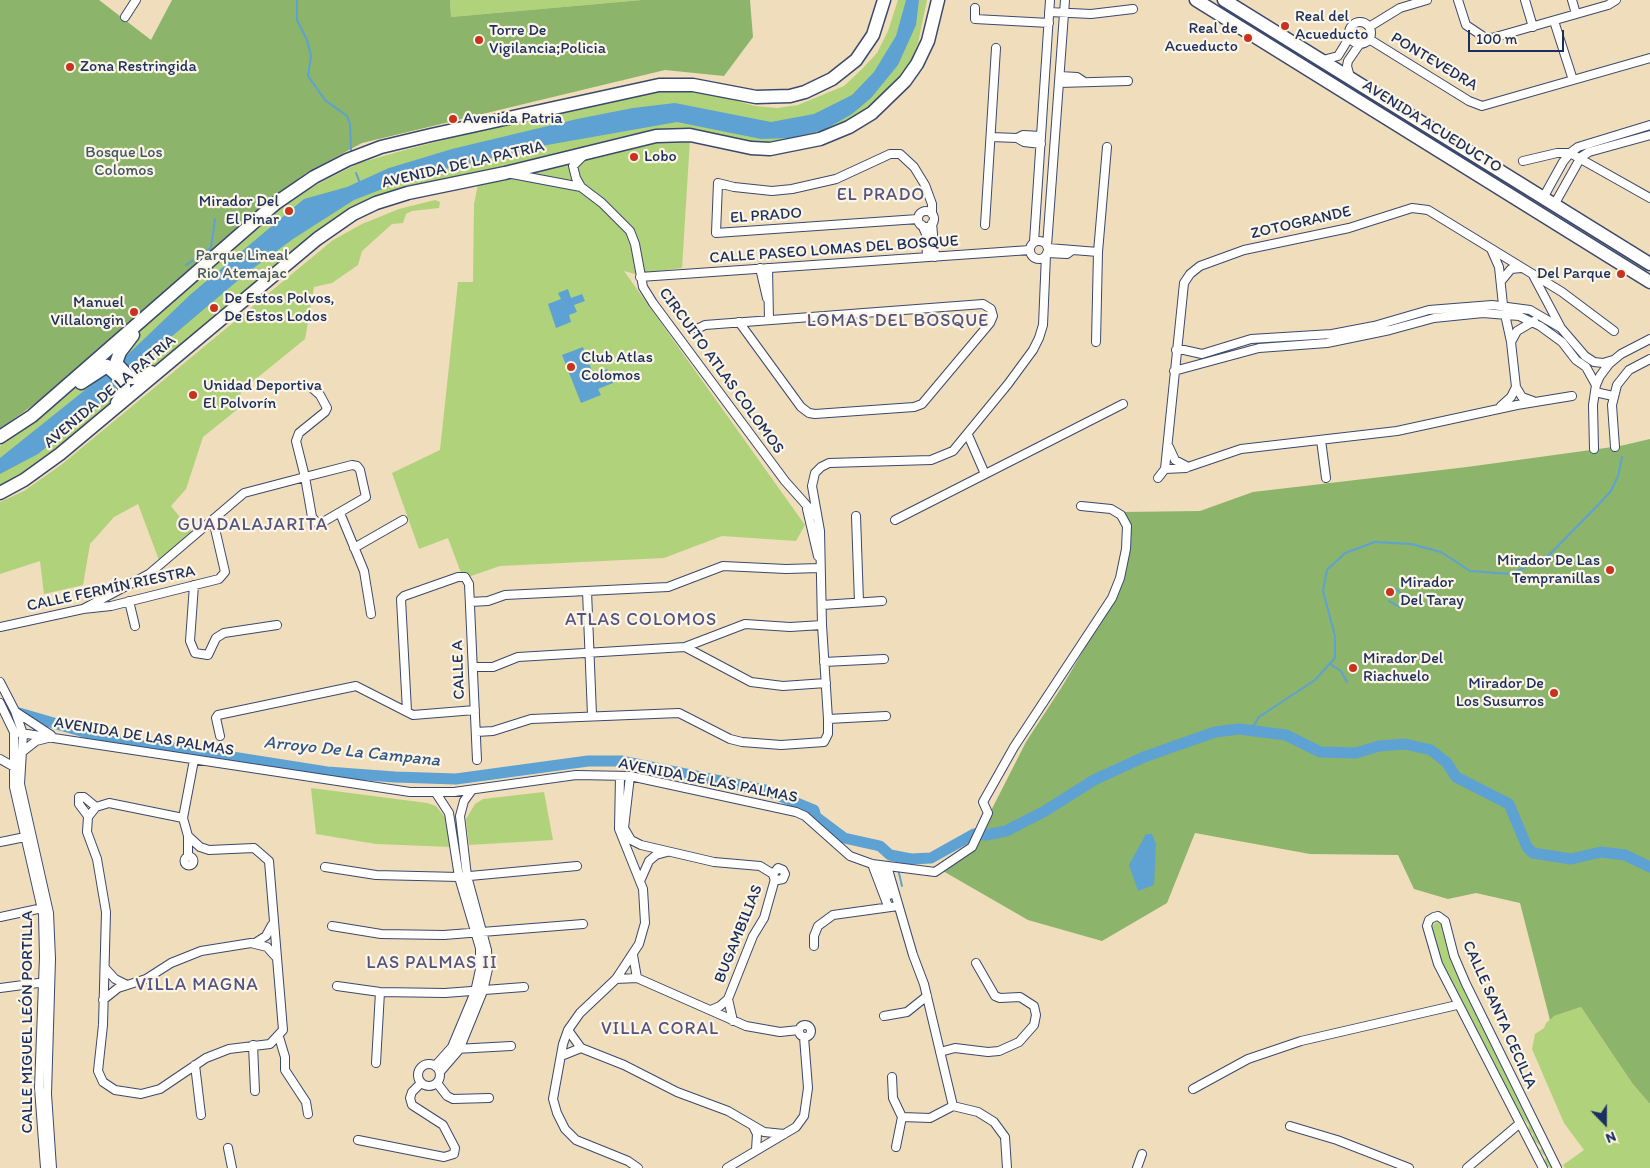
<!DOCTYPE html>
<meta charset="utf-8">
<style>
body{margin:0}
#map{position:relative;width:1650px;height:1168px;overflow:hidden;background:#efddbb;font-family:Itim,sans-serif}
canvas{display:block}
.north{position:absolute;left:1580px;top:1098px;width:50px;height:50px;-webkit-text-stroke:4px #fcf5e5;paint-order:stroke;rotate:158deg;font-size:14px;font-weight:700;line-height:20px;text-align:center;color:#1b2f5e}
.north::after{content:'';display:block;margin:auto;width:18px;height:22px;background:#1b2f5e;clip-path:polygon(50% 0,100% 100%,50% 72%,0 100%)}
.scale{position:absolute;left:1468px;top:30px;width:96px;height:22px;box-sizing:border-box;border:2px solid #1b2f5e;border-top:0;padding-left:6px;font-size:15px;line-height:18px;white-space:nowrap;color:#1b2f5e;-webkit-text-stroke:4px #fcf5e5;paint-order:stroke}
</style>
<div id="map">
<canvas width="1650" height="1168"></canvas>
<div class="north">N</div>
<div class="scale">100 m</div>
</div>
<script>
const context = document.querySelector('canvas').getContext('2d');
context.lineJoin = 'round';
function paint(path, color) { context.fillStyle = color; context.fill(path, 'evenodd'); }
const poly = rows => new Path2D(rows.map(r => 'M' + r).join(''));
function stroke(path, color, width, dash) { context.strokeStyle = color; context.lineWidth = width; context.lineCap = dash ? 'butt' : 'round'; context.setLineDash(dash || []); context.stroke(path); }
function label(font, color, halo, rows, align = 'center') {
  context.font = font + ' Itim,sans-serif'; context.lineWidth = 4.5; context.setLineDash([]); context.textBaseline = 'middle'; context.strokeStyle = halo; context.fillStyle = color; for (const [text, x, y, turn = 0] of rows) {
    context.save(); context.translate(x, y); context.rotate((+turn || 0) * Math.PI / 180); context.textAlign = isNaN(turn) ? turn : align; if (halo) context.strokeText(text, 0, 0); context.fillText(text, 0, 0); context.restore();
  }
}
const green = poly([
 [450,0,642,0,451,17],
 [898,0,927,0,918,43,909,65,895,92,832,134,755,147,683,132,362,207,132,386,102,416,68,445,0,489,0,446,67,390,276,209,318,184,359,163,405,150,505,124,660,89,694,89,755,106,777,108,798,105,844,86,861,70,877,53,888,31],
 [690,139,682,268,635,274,624,271,805,525,796,541,722,536,664,558,500,566,471,576,461,573,448,538,419,549,392,473,440,450,458,282,473,282,474,204,479,180,651,142],
 [435,200,440,202,439,208,412,211,406,214,403,223,392,224,362,251,358,265,332,283,314,287,305,339,241,391,239,408,203,437,186,489,171,506,192,532,159,560,138,504,114,517,90,544,83,585,44,594,40,561,0,574,0,502,24,491,61,465,333,240,362,224,399,209],
 [311,788,427,803,436,806,448,821,451,847,376,844,316,834],
 [544,792,553,840,469,845,466,819,475,804,483,799],
 [1436,922,1443,925,1454,962,1555,1168,1550,1168,1544,1162,1546,1157,1540,1151,1542,1147,1533,1140,1533,1134,1528,1130,1529,1125,1512,1105,1442,966,1432,933,1431,927],
 [1581,1007,1632,1083,1650,1104,1650,1168,1565,1168,1563,1165,1584,1150,1564,1123,1532,1049,1535,1034,1544,1028,1546,1023,1554,1016]
]);
const forest = poly([
 [0,0,99,0,151,40,172,0,450,0,451,17,642,0,750,0,753,37,724,76,665,70,362,143,306,173,269,201,55,389,0,429],
 [1650,439,1650,1104,1632,1083,1581,1007,1554,1016,1550,1020,1520,903,1476,893,1448,899,1414,889,1398,855,1310,854,1195,833,1167,903,1102,941,1028,920,943,871,973,846,1026,742,1063,685,1123,583,1128,556,1130,530,1123,512,1200,511,1253,492,1467,467,1620,446]
]);
const water = poly([
 [906,0,919,0,916,25,898,65,871,98,852,114,824,130,790,138,761,139,677,122,547,145,457,166,416,176,354,200,293,239,248,272,164,343,137,374,38,454,0,474,0,458,120,362,191,294,304,199,347,187,389,168,452,149,577,119,633,108,675,103,771,122,814,114,852,95,874,72,896,36],
 [568,289,571,298,582,294,585,301,574,305,577,312,569,315,571,322,556,328,548,304,561,299,558,293],
 [583,347,593,374,607,369,613,383,598,389,601,395,581,403,562,355],
 [1146,834,1152,834,1156,844,1154,885,1138,891,1129,865]
]);
const stream = poly([
 [297,0,297,20,307,40,311,56,308,76,325,100,347,116,350,124,351,150],
 [356,173,360,183],
 [186,265,211,248,215,219],
 [1396,589,1403,595],
 [1389,601,1399,607],
 [1330,664,1341,671,1347,682],
 [1251,730,1259,717,1315,680,1335,658,1335,636,1323,591,1327,570,1345,553,1375,542,1411,544,1441,552,1470,571,1511,574,1549,555,1599,504,1611,491,1618,476,1622,457],
 [895,856,897,864],
 [898,869,902,886]
]);
const river = poly([
 [19,713,105,738,154,748,175,748,327,772,395,777,456,779,588,761,621,761,765,790,814,810,816,817,844,838,880,846,890,855,911,859,931,858,974,834,986,835,1006,831,1045,811,1094,780,1144,757,1215,732,1239,729,1286,735,1320,752,1356,753,1379,746,1405,744,1431,750,1447,763,1456,777,1509,804,1527,847,1533,853,1571,859,1601,852,1625,855,1650,867]
]);
const minor = poly([
 [1458,0,1466,25,1484,37,1492,38,1608,5,1616,0],
 [1525,0,1533,27],
 [1572,0,1576,14],
 [975,8,975,19,1049,23],
 [1049,12,1091,14,1133,9],
 [125,17,136,0],
 [1554,21,1573,80],
 '1349 33a11 11 0 1 1 22 0a11 11 0 1 1-22 0Z',
 [1369,27,1400,8,1427,0],
 [1369,39,1469,101,1482,106,1650,58],
 [1323,60,1338,56,1349,38],
 [1060,76,1077,77,1083,81],
 [1350,77,1347,66,1348,61,1359,45],
 [1059,83,1128,81],
 [991,137,1017,138,1024,142,1041,144],
 [1017,138,1023,135,1041,136],
 [582,157,573,166,576,178,581,187,602,203,630,231,635,244,643,287,653,303,785,481,817,517],
 [1523,161,1557,153,1570,153,1650,198],
 [512,174,581,187],
 [1543,198,1563,162,1570,153,1578,147,1650,125],
 [1554,205,1581,157,1589,152,1650,135],
 '918 219a8 8 0 1 1 16 0a8 8 0 1 1-16 0Z',
 [918,219,716,233,718,183,734,187,772,191,792,189,836,179,890,154,900,154,914,167,925,185,932,204,932,214],
 [932,223,935,257],
 [922,225,926,234,927,257],
 [985,225,996,48],
 '1030 250a9 9 0 1 1 18 0a9 9 0 1 1-18 0Z',
 [1034,242,1050,0],
 [1047,246,1065,0],
 [1048,248,1098,252],
 [1491,249,1499,267,1503,305,1511,342,1516,387,1511,397,1501,406],
 [1047,253,1067,254,1071,251],
 [760,268,767,298],
 [768,268,769,320],
 [640,277,1030,250],
 [1534,277,1560,326],
 [1502,280,1511,269,1521,268],
 [697,329,705,325,983,304,991,309,993,316,990,323,922,404,914,407,815,414,809,413,801,407,739,322],
 [1096,342,1098,252,1107,147],
 [1511,342,1517,331,1534,321],
 [1176,350,1184,350,1202,354,1251,339,1332,334,1374,326,1429,310,1492,305,1530,310,1561,328,1585,356,1594,362,1603,363,1613,360],
 [1174,371,1259,348,1327,343,1390,330,1434,318,1483,313,1519,316,1540,326,1562,342,1576,360,1586,367,1596,385],
 [1516,387,1522,397,1533,401],
 [1595,392,1613,396],
 [968,435,985,474],
 [1321,440,1326,478],
 [1169,447,1175,460,1188,467,1241,449,1397,431,1517,405,1572,396],
 [1615,447,1612,405,1617,385,1629,370,1650,359],
 [1594,449,1593,405,1596,385,1600,376,1609,364,1621,354,1650,339],
 [1165,469,1186,468],
 [1158,478,1165,469,1184,283,1190,274,1200,266,1244,250,1349,228,1412,208,1428,210,1562,292,1614,331],
 [807,509,818,556],
 [340,513,364,571,371,614],
 [856,516,859,602],
 [895,520,1123,404],
 [354,548,403,520],
 [194,585,190,641,195,653,208,655,216,638,224,633,277,625],
 [587,591,592,715],
 [129,601,135,626],
 [470,602,488,601,505,595,668,587,723,566,786,569,820,568],
 [822,605,882,601],
 [83,609,149,574,244,493,305,477,352,465,357,466,360,470,366,497,323,522,318,524,312,517,305,477,296,441,299,433,325,412,327,408,320,395,312,388],
 [0,627,83,609,111,606,219,579,225,572,213,520],
 [685,647,745,624,790,627,822,625],
 [824,662,884,659],
 [473,667,493,667,518,657,685,647,751,682,783,686,826,683],
 [0,682,15,711,23,734,20,784,49,913,51,959,47,1094,52,1168],
 [0,703,14,732,14,787,43,914,44,957,39,1088,45,1168],
 [407,711,401,599,404,596,458,577,465,577,469,584,477,760],
 [16,712,51,735],
 [828,719,886,716],
 [14,732,410,792,454,792,576,775,630,776,796,812,805,816,850,856,872,864,935,872,972,847,988,813,983,802,1014,747,1112,598,1120,578,1126,549,1127,526,1121,515,1111,509,1081,506],
 [476,732,493,731,531,719,679,713,730,739,742,742,781,745,824,742,828,734,828,719,822,625,820,531,812,486,815,473,821,467,829,463,931,460,953,451,1008,384,1033,350,1039,338,1043,325,1046,255],
 [220,736,216,718,218,715,356,686,413,715,475,710],
 [22,752,36,741,48,738],
 [0,759,16,768],
 [620,776,619,829,643,889,645,923,639,944,616,979,580,1013,568,1030,563,1044,553,1099,557,1113,565,1129,576,1140,628,1161,638,1168],
 [630,776,624,828,631,840,641,845,714,862,760,866,773,874,774,878,778,880,783,879,785,874,783,870,778,868,773,874],
 [88,816,79,804,79,797,84,797,96,807],
 [183,818,109,803,96,807,88,817,87,832,97,859,106,912,103,1025,98,1071,103,1082,115,1090,141,1094,160,1089,206,1058,229,1049,270,1044,283,1030,269,861,254,848,209,850,200,847,188,836,183,818,194,760],
 [188,836,188,856],
 [0,842,30,836],
 '184.5 861a4.5 4.5 0 1 1 9 0a4.5 4.5 0 1 1-9 0Z',
 [872,864,888,906],
 [879,865,889,895],
 [887,866,913,955,924,984,953,1106,978,1112,994,1122,1005,1137,1007,1168],
 [325,867,376,875,459,877,577,866],
 [641,879,649,861,656,855,667,852],
 [0,917,47,907],
 [332,926,381,934,444,935,583,924],
 [255,943,266,936,272,925],
 [814,946,814,936,818,926,833,915,898,906],
 [633,955,637,978],
 [105,968,115,979,127,985],
 [616,979,637,978,746,1026,780,1032,799,1030],
 [337,986,380,992,445,993,524,987],
 [0,988,46,982],
 [728,999,733,1021],
 [103,1000,118,988,146,979,171,963,201,951,251,943,267,947,275,956],
 [711,1010,720,1006,728,999,753,936,764,918,775,879],
 [884,1016,907,1012,927,996],
 '799 1031a6 6 0 1 1 12 0a6 6 0 1 1-12 0Z',
 [568,1030,581,1048,624,1065,677,1092,728,1111,764,1132,784,1134],
 [279,1037,285,1057,285,1070,306,1102,308,1114],
 [253,1045,255,1091],
 [456,1049,511,1046],
 [940,1052,955,1048,988,1052,999,1051,1019,1042,1034,1025,1036,1015,1034,1006,1020,997,1000,998,995,996,976,963],
 [561,1056,581,1048],
 [376,1063,380,992],
 '418 1075a11 11 0 1 1 22 0a11 11 0 1 1-22 0Z',
 [195,1065,201,1115],
 [435,1066,452,1047,475,992,480,969,480,948,459,877,449,813,436,793],
 [440,1072,459,1050,483,991,488,969,487,950,467,876,460,816,464,801,472,790],
 [892,1077,893,1098,902,1117,896,1147],
 [437,1083,447,1096,453,1099,489,1098],
 [1193,1089,1248,1059,1301,1041,1457,1005],
 [902,1117,930,1118,953,1106],
 [753,1126,757,1134,756,1150],
 [1290,1126,1337,1140,1409,1168],
 [358,1140,444,1157,454,1154,455,1148,443,1125,412,1105,410,1098,412,1092,421,1083],
 [228,1148,232,1168],
 [727,1168,796,1127,804,1116,808,1088,804,1037],
 [1137,1168,1142,1154],
 [1467,1168,1519,1124],
 [1543,1168,1438,964,1427,926,1429,920,1434,917,1438,916,1445,921,1454,956,1466,984,1557,1168]
]);
const primary = poly([
 [1196,0,1650,282],
 [1224,0,1650,264],
 [133,335,120,352,116,363,130,378,144,378,151,372],
 [81,383,107,366,121,379,124,386,124,393,117,403],
 [0,437,32,416,276,203,314,177,347,160,381,147,431,135,659,85,693,85,756,97,790,96,805,92,832,79,856,60,873,35,884,0],
 [0,493,24,480,60,454,317,239,353,214,376,203,408,193,505,173,656,136,690,135,751,148,770,149,820,139,849,127,872,113,905,81,917,64,928,41,938,0]
]);
const markers = [
 [1285,26,5,"#c8321e"],
 [1248,38,5,"#c8321e"],
 [479,40,5,"#c8321e"],
 [70,67,5,"#c8321e"],
 [453,119,5,"#c8321e"],
 [634,157,5,"#c8321e"],
 [289,211,5,"#c8321e"],
 [1621,274,5,"#c8321e"],
 [214,308,5,"#c8321e"],
 [134,312,5,"#c8321e"],
 [571,367,5,"#c8321e"],
 [193,395,5,"#c8321e"],
 [1610,570,5,"#c8321e"],
 [1390,592,5,"#c8321e"],
 [1353,668,5,"#c8321e"],
 [1554,693,5,"#c8321e"]
];
const poiNames = [
 ["Real del",1295,17],
 ["Acueducto",1295,35],
 ["Real de",1238,29,"right"],
 ["Acueducto",1238,47,"right"],
 ["Torre De",489,31],
 ["Vigilancia;Policia",489,49],
 ["Zona Restringida",80,67],
 ["Avenida Patria",463,119],
 ["Lobo",644,157],
 ["Mirador Del",279,202,"right"],
 ["El Pinar",279,220,"right"],
 ["Del Parque",1611,274,"right"],
 ["De Estos Polvos,",224,299],
 ["De Estos Lodos",224,317],
 ["Manuel",124,303,"right"],
 ["Villalongin",124,321,"right"],
 ["Club Atlas",581,358],
 ["Colomos",581,376],
 ["Unidad Deportiva",203,386],
 ["El Polvorín",203,404],
 ["Mirador De Las",1600,561,"right"],
 ["Tempranillas",1600,579,"right"],
 ["Mirador",1400,583],
 ["Del Taray",1400,601],
 ["Mirador Del",1363,659],
 ["Riachuelo",1363,677],
 ["Mirador De",1544,684,"right"],
 ["Los Susurros",1544,702,"right"]
];
const streetNames = [
 ["PONTEVEDRA",1434,62,31],
 ["AVENIDA ACUEDUCTO",1432,127,32],
 ["AVENIDA DE LA PATRIA",463,165,-13],
 ["EL PRADO",766,216,-4],
 ["ZOTOGRANDE",1301,223,-13],
 ["CALLE PASEO LOMAS DEL BOSQUE",834,250,-4],
 ["CIRCUITO ATLAS COLOMOS",721,371,54],
 ["AVENIDA DE LA PATRIA",110,392,-40],
 ["CALLE FERMÍN RIESTRA",111,589,-12],
 ["CALLE A",459,670,-92],
 ["AVENIDA DE LAS PALMAS",144,737,9],
 ["AVENIDA DE LAS PALMAS",708,781,11],
 ["BUGAMBILIAS",739,934,-68],
 ["CALLE SANTA CECILIA",1499,1015,66],
 ["CALLE MIGUEL LEÓN PORTILLA",28,1022,-90]
];
const parkNames = [
 ["Bosque Los",124,153],
 ["Colomos",124,171],
 ["Parque Lineal",242,256],
 ["Rio Atemajac",242,274]
];
const neighbourhoodNames = [
 ["EL PRADO",881,195],
 ["LOMAS DEL BOSQUE",898,321],
 ["GUADALAJARITA",253,525],
 ["ATLAS COLOMOS",641,620],
 ["LAS PALMAS II",432,963],
 ["VILLA MAGNA",197,985],
 ["VILLA CORAL",660,1029]
];
const waterNames = [
 ["Arroyo De La Campana",352,752,6]
];
paint(green, '#b0d27b');
paint(forest, '#8cb46b');
paint(water, '#5da2d2');
stroke(stream, '#5da2d2', 2);
stroke(river, '#5da2d2', 11);
stroke(minor, '#3b496c', 10);
stroke(primary, '#3b496c', 15);
stroke(minor, '#fff', 8);
stroke(primary, '#fff', 12);
for (const [x, y, r, color] of markers) { const dot = new Path2D(); dot.arc(x, y, r, 0, 2 * Math.PI); context.fillStyle = color; context.fill(dot); stroke(dot, '#fcf5e5', 2); }
label('16px', '#1b2f5e', '#fcf5e5', poiNames, 'left');
label('16px', '#1b2f5e', '#fcf5e5', streetNames);
label('16px', '#405865', '#fcf5e5', parkNames);
context.letterSpacing = '1px';
label('18px', '#535381', '#fcf5e5', neighbourhoodNames);
context.letterSpacing = '0px';
label('italic 18px', '#325787', '#fcf5e5', waterNames);
</script>
